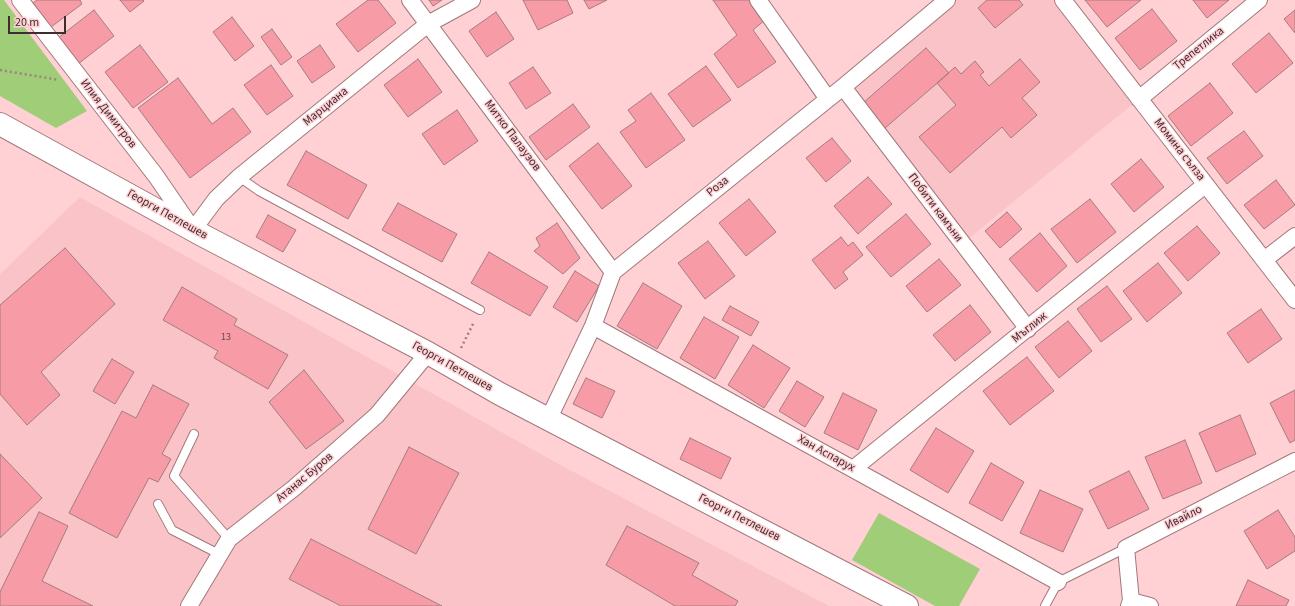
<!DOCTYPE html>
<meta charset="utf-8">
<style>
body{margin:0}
#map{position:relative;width:1295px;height:606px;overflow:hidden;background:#ffd0d4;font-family:"Source Sans 3",sans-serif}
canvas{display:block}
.scale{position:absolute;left:8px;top:16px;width:58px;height:18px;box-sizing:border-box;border:2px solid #3f2d2f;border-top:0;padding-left:5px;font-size:12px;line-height:14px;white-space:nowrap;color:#3f2d2f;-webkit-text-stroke:3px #ffd0d4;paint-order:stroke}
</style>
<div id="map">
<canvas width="1295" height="606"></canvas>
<div class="scale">20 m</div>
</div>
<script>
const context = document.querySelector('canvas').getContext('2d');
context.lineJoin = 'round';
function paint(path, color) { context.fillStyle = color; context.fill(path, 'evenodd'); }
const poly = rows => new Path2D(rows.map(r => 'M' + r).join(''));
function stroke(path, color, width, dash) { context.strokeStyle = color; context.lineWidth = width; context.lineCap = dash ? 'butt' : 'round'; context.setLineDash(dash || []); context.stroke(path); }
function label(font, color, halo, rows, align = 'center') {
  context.font = font + ' "Source Sans 3",sans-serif'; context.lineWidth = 3; context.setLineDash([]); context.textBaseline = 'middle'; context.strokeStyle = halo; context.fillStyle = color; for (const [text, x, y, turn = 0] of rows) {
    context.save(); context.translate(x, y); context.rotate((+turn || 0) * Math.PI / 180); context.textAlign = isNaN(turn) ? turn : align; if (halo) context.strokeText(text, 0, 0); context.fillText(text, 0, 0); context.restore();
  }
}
const built = poly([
 [947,0,1063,0,1139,99,962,244,843,87],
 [80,197,566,468,829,606,0,606,0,274]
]);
const green = poly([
 [0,0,4,0,87,111,56,128,0,96],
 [879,513,980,569,959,606,935,606,852,560]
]);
const building = poly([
 [37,0,80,0,82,4,51,27,33,3,37,0],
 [120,0,143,0,144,1,130,12,120,0],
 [368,0,378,0,396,23,358,52,336,24,368,0],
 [429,0,442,0,433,6,429,0],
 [523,0,567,0,573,13,538,30,523,0],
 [584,0,607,0,589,9,584,0],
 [713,0,750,0,766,19,753,30,776,62,738,88,714,54,737,35,713,0],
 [987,0,1019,0,1023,5,995,28,978,8,987,0],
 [1085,0,1141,0,1107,27,1085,0],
 [1193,0,1229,0,1207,18,1193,0],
 [1152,9,1177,41,1140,70,1115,38,1152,9],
 [94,10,114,36,78,64,58,38,94,10],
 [1295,10,1295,33,1284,19,1295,10],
 [496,12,514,39,487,57,469,31,496,12],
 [232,17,254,46,235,61,213,32,232,17],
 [272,29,292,57,281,65,261,37,272,29],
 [1269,33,1293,63,1256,93,1232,64,1269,33],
 [140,45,168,82,133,108,105,72,140,45],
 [320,45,335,67,312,83,297,61,320,45],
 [926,48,949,73,885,128,863,103,926,48],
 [418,59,442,92,408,117,384,85,418,59],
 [1020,59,1040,82,1022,98,1037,115,1011,138,1002,127,950,173,919,137,956,105,937,83,955,67,961,74,975,61,984,72,980,75,989,86,1020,59],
 [271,65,293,96,267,115,244,85,271,65],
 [706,66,731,100,693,127,668,94,706,66],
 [533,67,551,93,526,109,509,83,533,67],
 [178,78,212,124,233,108,251,132,190,178,138,108,178,78],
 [1210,83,1233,113,1191,146,1168,116,1210,83],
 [651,93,685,140,646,168,620,132,636,121,628,110,651,93],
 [573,104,590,127,546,160,529,137,573,104],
 [457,110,478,141,444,165,422,134,457,110],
 [1244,131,1263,156,1227,184,1207,158,1244,131],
 [832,138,851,161,826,182,806,158,832,138],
 [598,143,632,186,602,209,569,166,598,143],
 [306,151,367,185,348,219,287,185,306,151],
 [1141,159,1164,187,1134,212,1111,184,1141,159],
 [868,177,892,204,858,234,834,206,868,177],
 [1276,180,1295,205,1264,229,1244,205,1276,180],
 [749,199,776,232,746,256,719,223,749,199],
 [1090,199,1116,232,1077,263,1051,229,1090,199],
 [398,203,457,234,442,262,382,230,398,203],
 [1007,212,1022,229,1000,248,985,231,1007,212],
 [906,214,931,244,891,277,866,247,906,214],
 [268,215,296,230,283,252,256,237,268,215],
 [557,223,580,258,563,274,534,251,540,246,536,238,557,223],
 [1197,226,1220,253,1188,281,1164,253,1197,226],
 [1040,233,1067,266,1037,292,1009,259,1040,233],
 [841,237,848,246,853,242,863,255,843,272,848,279,835,289,812,260,841,237],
 [708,241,735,276,705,299,678,263,708,241],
 [65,248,115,304,41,372,60,395,27,425,0,394,0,305,65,248],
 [489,252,548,287,530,316,471,283,489,252],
 [939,259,961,285,927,312,906,286,939,259],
 [1158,263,1182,293,1147,322,1123,291,1158,263],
 [575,271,599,286,577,322,553,307,575,271],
 [643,283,682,306,657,349,617,326,643,283],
 [1107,286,1132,319,1101,342,1077,309,1107,286],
 [182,287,237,319,234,325,288,355,268,389,214,358,218,351,163,320,182,287],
 [970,305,991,332,955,361,933,335,970,305],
 [730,306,759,322,751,336,722,320,730,306],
 [1261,309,1282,339,1248,363,1227,333,1261,309],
 [704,317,739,337,715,379,680,358,704,317],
 [1068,321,1092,351,1059,378,1035,347,1068,321],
 [753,345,790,368,764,408,728,385,753,345],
 [1027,357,1054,391,1010,425,983,391,1027,357],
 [112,359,134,372,115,404,93,391,112,359],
 [304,370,344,421,306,449,269,402,304,370],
 [586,378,615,391,602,418,573,404,586,378],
 [797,381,824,397,805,427,779,411,797,381],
 [153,385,189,404,162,454,171,459,158,482,149,478,117,538,69,513,122,411,136,418,153,385],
 [1295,390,1295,440,1290,443,1270,403,1295,390],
 [843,393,877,410,858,450,824,433,843,393],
 [1240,415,1256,454,1216,472,1199,433,1240,415],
 [936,428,974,451,948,493,910,470,936,428],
 [690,438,731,458,721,479,680,459,690,438],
 [1185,440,1202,483,1163,499,1145,457,1185,440],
 [409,447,459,473,416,554,368,529,409,447],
 [0,454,42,498,0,538,0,454],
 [991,463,1024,482,1002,521,969,503,991,463],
 [1129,471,1149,509,1108,529,1089,491,1129,471],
 [1040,490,1083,509,1063,552,1020,533,1040,490],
 [1278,510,1295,537,1295,551,1267,569,1244,531,1278,510],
 [39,512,68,526,42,581,93,606,0,606,0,592,39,512],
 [627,526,699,563,692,575,738,601,735,606,675,606,606,565,627,526],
 [311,539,442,606,341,606,289,579,311,539],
 [1248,580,1289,600,1286,606,1236,606,1248,580]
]);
const path = poly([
 [0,70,59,80],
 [461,348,474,322]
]);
const lane = poly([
 [239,177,259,191,480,310],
 [194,434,174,476,229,539],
 [158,504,172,530,219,554],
 [1045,606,1058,582,1126,548]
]);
const street = poly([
 [20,0,156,176,193,230,216,199,239,177,428,24,472,0],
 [410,0,613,272],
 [758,0,828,99],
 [1063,0,1295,300],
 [843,87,1028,329],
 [1139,99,1259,0],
 [1264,260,1295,236],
 [593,326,1058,582],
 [549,418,593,326,613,272,843,87,947,0],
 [853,469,1205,185],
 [1131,601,1150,606],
 [189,606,229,539,294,488,377,415,428,353],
 [1129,606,1131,601,1126,548,1295,461]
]);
const secondary = poly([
 [0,124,202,235,428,353,500,394,907,606]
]);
const numberNames = [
 ["13",226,338]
];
const streetNames = [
 ["Трепетлика",1199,49,-39],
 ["Марциана",326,107,-39],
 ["Илия Димитров",108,114,52],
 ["Митко Палаузов",512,136,53],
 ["Момина сълза",1179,150,52],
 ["Роза",718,187,-39],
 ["Побити камъни",935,208,53],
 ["Георги Петлешев",167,215,29],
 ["Мъглиж",1030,328,-39],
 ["Георги Петлешев",452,367,29],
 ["Хан Аспарух",826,454,29],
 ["Атанас Буров",305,478,-40],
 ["Георги Петлешев",739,518,27],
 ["Ивайло",1184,518,-27]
];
paint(built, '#fac3c8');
paint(green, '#a0ce78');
paint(building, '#f79ba6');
stroke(building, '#a67c80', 1);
stroke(lane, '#a2787c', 10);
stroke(street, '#a2787c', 18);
stroke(secondary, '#a2787c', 24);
stroke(path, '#a07f82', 2.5, [2, 3]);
stroke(lane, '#fff', 8);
stroke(street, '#fff', 16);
stroke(secondary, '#fff', 22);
label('10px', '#6d484d', null, numberNames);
label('12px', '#3f2d2f', '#ffd0d4', streetNames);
</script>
